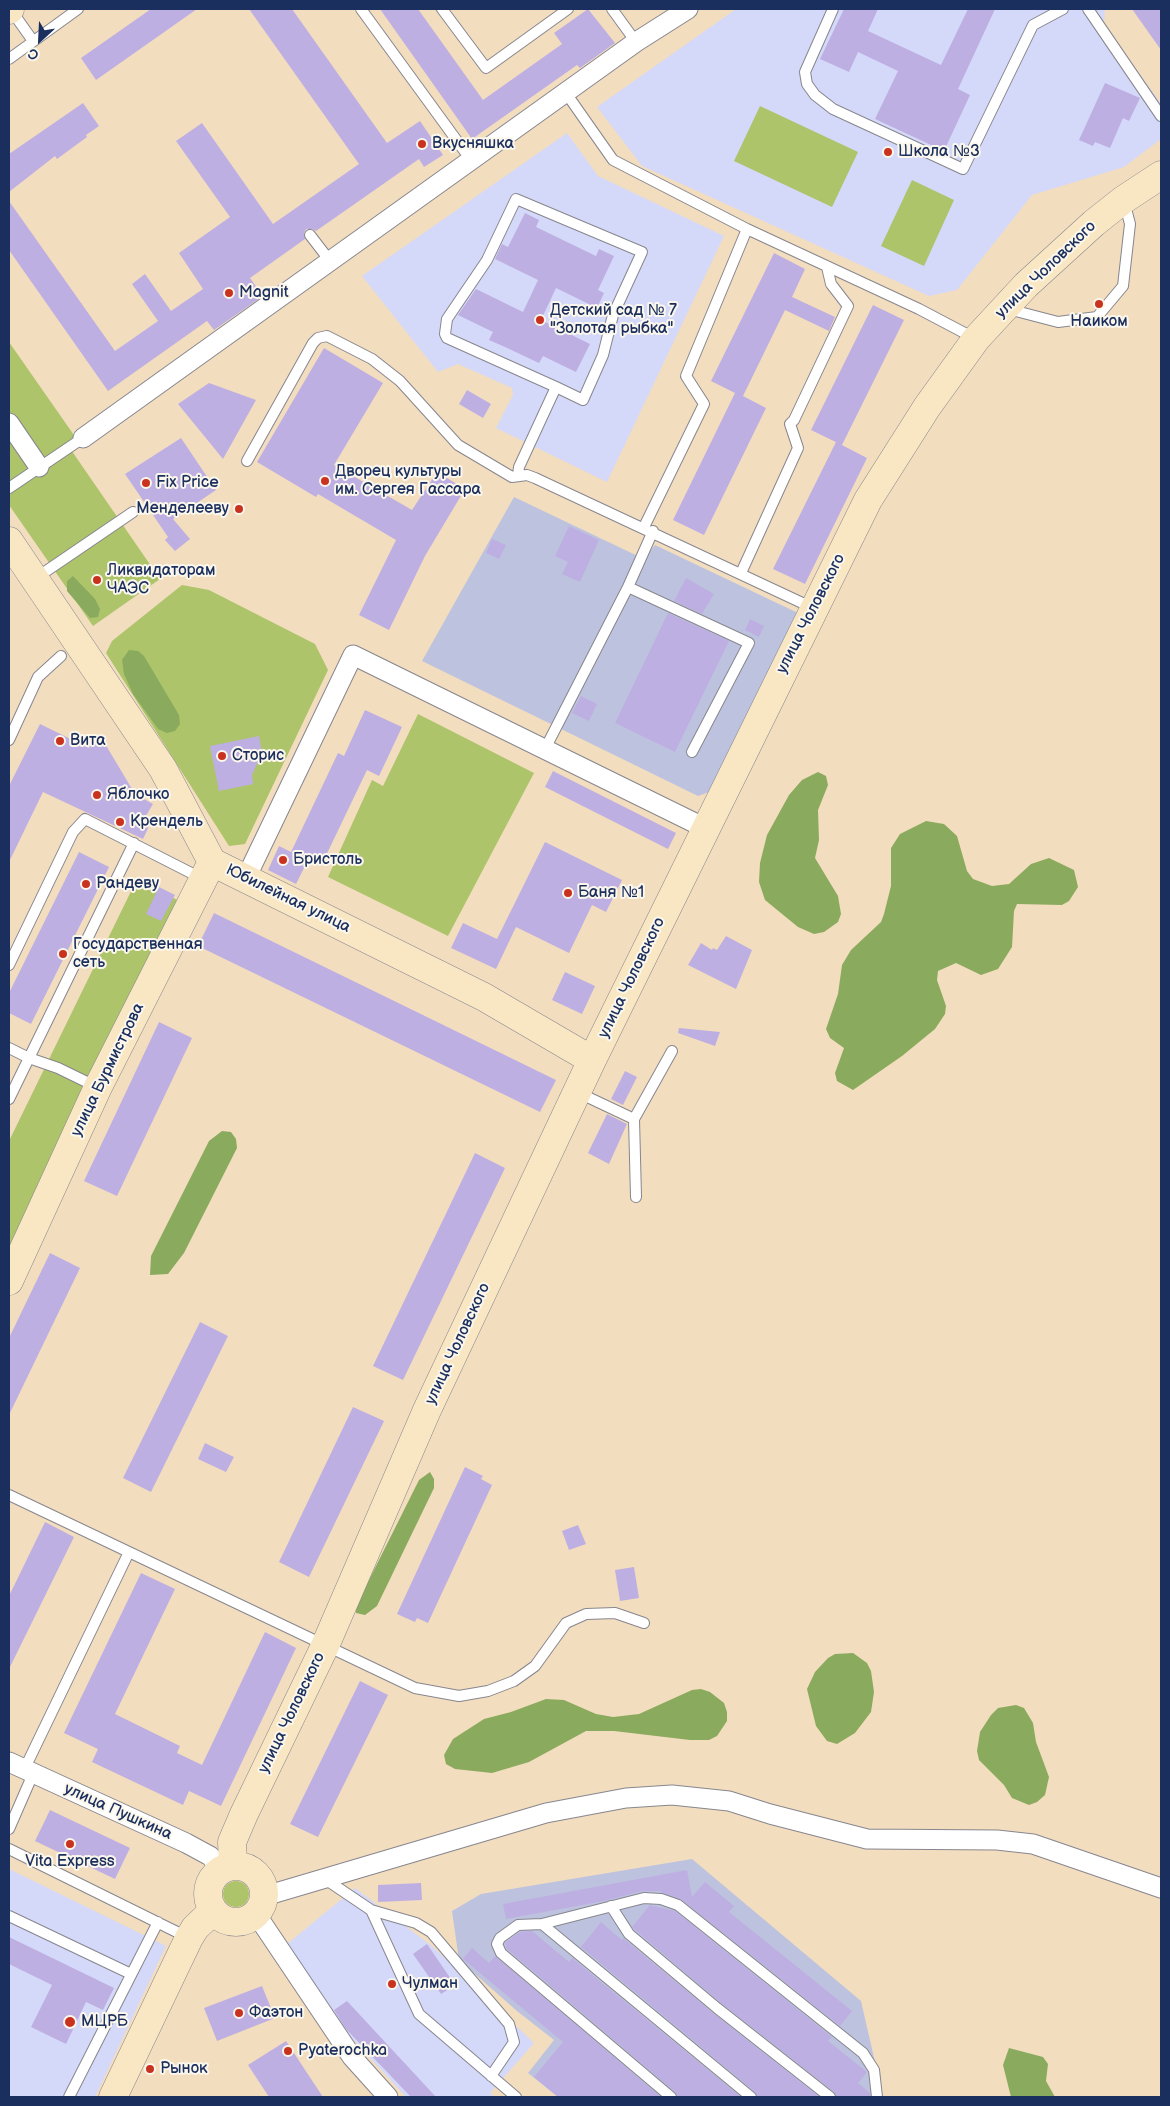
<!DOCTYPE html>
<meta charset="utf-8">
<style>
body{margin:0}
#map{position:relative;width:1170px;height:2106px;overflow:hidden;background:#f3ddbf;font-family:"Balsamiq Sans",sans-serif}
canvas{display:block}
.frame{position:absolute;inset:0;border:10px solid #1b2f5e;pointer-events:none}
.north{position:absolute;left:15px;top:15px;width:50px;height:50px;-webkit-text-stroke:4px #fbf7ec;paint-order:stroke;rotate:205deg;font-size:14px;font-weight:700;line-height:20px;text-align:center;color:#1b2f5e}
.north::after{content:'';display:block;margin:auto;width:18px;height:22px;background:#1b2f5e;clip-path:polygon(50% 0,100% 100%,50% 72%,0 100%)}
</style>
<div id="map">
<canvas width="1170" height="2106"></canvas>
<div class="frame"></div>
<div class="north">С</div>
</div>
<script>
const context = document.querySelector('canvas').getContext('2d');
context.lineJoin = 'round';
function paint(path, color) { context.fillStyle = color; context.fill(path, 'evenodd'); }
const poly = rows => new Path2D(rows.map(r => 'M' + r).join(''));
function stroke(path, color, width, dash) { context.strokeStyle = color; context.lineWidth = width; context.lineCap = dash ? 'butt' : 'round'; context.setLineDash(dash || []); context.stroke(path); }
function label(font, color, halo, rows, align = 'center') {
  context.font = font + ' "Balsamiq Sans",sans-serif'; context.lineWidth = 4; context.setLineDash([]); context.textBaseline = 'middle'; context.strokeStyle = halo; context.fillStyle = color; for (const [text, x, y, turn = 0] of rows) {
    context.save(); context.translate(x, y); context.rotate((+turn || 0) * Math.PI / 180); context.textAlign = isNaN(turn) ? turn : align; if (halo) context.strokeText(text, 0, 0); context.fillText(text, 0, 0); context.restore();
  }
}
const built = poly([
 [736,9,1105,9,1104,24,1161,104,1161,139,1124,167,1032,195,957,290,929,296,642,166,597,107],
 [567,133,598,176,724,236,607,482,496,428,513,395,512,388,458,364,438,372,362,276],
 [9,1869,166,1946,95,2097,9,2097],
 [355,1888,432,1946,534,2043,490,2093,494,2097,406,2097,337,2022,286,1945]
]);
const industrial = poly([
 [514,497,644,559,655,545,798,613,709,792,698,796,422,661],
 [692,1859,861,2001,883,2097,558,2097,528,2073,554,2040,517,2011,459,1960,452,1911,481,1894]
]);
const green = poly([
 [760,106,858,152,832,207,734,161],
 [912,180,954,200,924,266,881,246],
 [9,342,76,438,67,444,160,579,93,626,9,505],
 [182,585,209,590,315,644,328,670,245,844,229,846,106,653,112,641],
 [418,714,534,773,448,936,328,877,372,780,383,786],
 [137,879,181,902,9,1260,9,1141],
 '223 1894a13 13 0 1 1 26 0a13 13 0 1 1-26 0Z'
]);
const forest = poly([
 [73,576,95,599,100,609,98,617,90,618,67,591,67,581],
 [129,650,138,651,144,656,179,715,180,724,175,731,167,733,158,729,133,694,124,674,122,660],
 [818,772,826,776,828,785,818,810,819,840,815,858,838,896,841,914,838,922,824,932,814,934,798,927,765,900,759,882,760,863,767,835,789,795,802,780],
 [926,821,944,824,957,836,967,871,973,879,992,886,1009,884,1031,864,1049,858,1074,870,1078,887,1069,901,1062,905,1017,904,1014,911,1012,947,998,969,981,975,956,963,938,971,937,980,946,1006,945,1014,935,1029,902,1056,853,1090,837,1081,835,1073,844,1048,830,1038,826,1029,838,994,842,965,851,950,881,922,884,914,891,886,891,848,900,834],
 [222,1131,231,1132,236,1139,237,1148,184,1253,168,1274,150,1275,151,1256,209,1141],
 [430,1472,434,1479,434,1488,377,1606,365,1615,356,1613,356,1606,419,1480],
 [853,1653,867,1663,871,1671,874,1692,871,1712,855,1733,837,1744,827,1741,816,1726,807,1689,815,1672,828,1658,835,1654],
 [701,1689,710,1692,724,1703,727,1712,727,1721,717,1736,709,1740,690,1740,614,1731,586,1731,529,1762,492,1773,455,1769,446,1764,444,1755,453,1739,484,1719,511,1712,546,1699,564,1700,596,1714,613,1717,639,1714,692,1690],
 [1016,1705,1024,1708,1033,1723,1036,1742,1049,1777,1045,1795,1037,1802,1029,1805,1012,1798,1004,1785,979,1760,977,1751,980,1732,991,1715,998,1708],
 [1009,2048,1043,2057,1048,2064,1046,2081,1055,2097,1011,2097,1003,2065]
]);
const building = poly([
 [151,9,197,9,96,80,81,58],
 [249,9,292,9,387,143,420,121,443,155,424,167,419,159,316,231,312,229,306,229,304,233,305,239,250,278,263,296,214,330,207,321,108,391,9,250,9,201,115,351,158,321,132,284,145,274,171,311,203,289,179,253,230,217,176,141,202,123,273,224,359,164],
 [380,9,418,9,483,100,562,44,554,33,588,9,615,43,580,68,577,65,472,139],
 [844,9,878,9,868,31,941,65,968,9,995,9,958,89,970,95,944,151,875,119,898,71,858,52,849,72,820,59],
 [1132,9,1161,9,1161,50],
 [1105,83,1140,98,1129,121,1123,118,1110,148,1095,142,1093,146,1079,140],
 [83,103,99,126,86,135,87,137,57,159,55,156,9,192,9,154],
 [525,213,539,220,536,227,569,243,596,256,599,249,614,256,598,290,604,293,597,308,556,288,541,320,590,344,576,372,543,356,539,363,505,347,489,340,493,332,458,315,476,289,523,312,538,280,495,259,502,244,508,247],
 [774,253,805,269,792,297,835,317,829,331,785,310,743,396,766,408,704,535,673,520,735,393,711,381],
 [873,305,904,320,842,445,811,430],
 [324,348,383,383,334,465,412,510,437,472,465,489,425,556,389,630,359,615,396,540,318,494,316,497,257,462],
 [209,383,256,400,223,459,178,404],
 [467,390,491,404,483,418,459,404],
 [181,438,216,490,173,519,190,539,175,551,165,540,168,537,125,474],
 [836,442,867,458,805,584,773,569],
 [569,526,599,540,580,582,562,574,568,562,555,556],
 [492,539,506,545,499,559,486,553],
 [686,578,714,594,702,614,674,601],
 [668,613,729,641,675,752,615,723],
 [750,619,764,626,759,637,745,630],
 [581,696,597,704,589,721,572,713],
 [365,710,402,727,379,776,367,770,321,866,308,860,296,884,268,870,279,846,291,852,338,753,344,756],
 [40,724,89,748,94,737,104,742,135,794,153,804,144,819,151,822,143,839,43,792,9,862,9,786],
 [259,736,262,753,252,775,253,784,219,791,210,746],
 [553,771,676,833,668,849,545,787],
 [545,842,622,880,606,912,592,905,569,953,516,927,496,969,451,948,463,923,497,939],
 [79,852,109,867,31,1024,9,1013,9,993],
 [159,887,175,895,161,921,146,914],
 [214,913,556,1080,540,1112,198,946],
 [726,936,752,950,736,989,688,965,701,943,712,950,713,948,717,950],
 [565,972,595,986,582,1014,552,1000],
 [159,1022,192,1038,117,1196,84,1181],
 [679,1028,720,1032,715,1046,678,1033],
 [625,1071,637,1077,623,1105,611,1099],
 [607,1114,627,1124,609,1164,588,1153],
 [475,1153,505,1168,403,1380,373,1366],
 [50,1253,80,1268,9,1415,9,1338],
 [200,1322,228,1336,151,1492,123,1478],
 [353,1407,384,1421,309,1577,279,1562],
 [205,1443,234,1457,226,1472,198,1459],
 [465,1467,483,1476,481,1479,492,1485,428,1623,417,1618,415,1622,397,1614],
 [45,1522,74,1537,9,1669,9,1596],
 [578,1525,586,1544,569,1550,562,1531],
 [634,1567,639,1598,620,1601,615,1570],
 [141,1573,175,1589,115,1714,180,1746,177,1753,202,1765,265,1632,296,1648,221,1806,189,1791,183,1805,92,1762,98,1749,64,1733],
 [360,1681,388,1695,318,1837,290,1824],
 [50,1810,130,1848,115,1879,35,1841],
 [687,1870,692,1897,705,1882,734,1906,729,1912,852,2011,840,2026,682,1900,660,1892,661,1891,642,1891,604,1901,506,1919,503,1904],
 [421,1883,422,1900,378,1902,378,1885],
 [650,1905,675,1911,832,2037,828,2041,867,2072,858,2083,870,2093,870,2097,837,2097,834,2092,721,2003,634,1929,632,1927],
 [601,1922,622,1940,623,1938,713,2013,819,2097,758,2097,755,2092,581,1947],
 [532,1931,569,1962,572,1958,741,2097,678,2097,675,2092,507,1949,505,1943,520,1932],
 [9,1937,114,1988,103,2010,86,2002,66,2044,31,2027,52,1985,9,1964],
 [427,1944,455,1985,441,1994,413,1954],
 [472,1948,489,1963,495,1956,661,2097,558,2097,534,2077,563,2042,463,1959],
 [262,1986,275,2018,217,2041,204,2008],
 [347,2001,436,2097,411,2097,346,2029,334,2010],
 [286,2041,323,2097,269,2097,248,2065]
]);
const lane = poly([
 [361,9,471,160],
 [442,9,486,68,568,9],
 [612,9,636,42],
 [833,9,805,72,807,84,815,95,833,109,963,169,1033,25,1063,9],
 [1088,9,1161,116],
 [11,10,33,41],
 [9,59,78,9],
 [566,93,613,160,747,229,919,309,976,339],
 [310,235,330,261],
 [1008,309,1058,322,1097,317,1123,286,1130,224,1124,201],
 [247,461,313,343,318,338,327,336,372,359,400,381,458,445,512,477,527,475,535,478,813,608],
 [518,475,519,467,556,387,583,400,603,355,613,315,642,252,516,199,487,260,447,319,445,334,447,338,556,387],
 [9,488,83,438],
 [644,527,704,404,686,376,747,229],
 [741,573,798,448,790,424,794,420,848,306,831,284,827,267],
 [36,578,133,512],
 [628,587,749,643,692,752],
 [9,740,38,677,61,656],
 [545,749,628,587,653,531],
 [9,965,73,832,85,819,203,879],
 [9,1048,29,1058,58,1068,97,1087],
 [579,1093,634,1119,672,1051],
 [9,1099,134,843],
 [634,1119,636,1197],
 [9,1495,415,1688,459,1696,488,1691,514,1681,535,1666,566,1623,586,1614,615,1613,644,1623],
 [24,1770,129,1552],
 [9,1829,33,1774],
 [9,1849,187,1937],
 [325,1879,371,1910,419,2014,516,2097],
 [611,1906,629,1934,717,2008,830,2097],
 [371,1910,416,1923,431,1932,509,2024,514,2042,491,2076],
 [9,1916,131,1974],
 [542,1924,644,1898,661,1899,678,1905,863,2053,874,2070,877,2097],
 [69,2097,158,1922],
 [671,2097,501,1953,497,1944,500,1938,518,1925,542,1924,751,2097]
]);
const street = poly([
 [9,423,39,467],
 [83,438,636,42,688,9],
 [246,878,353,655,705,828],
 [9,1762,186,1843,210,1856,222,1869],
 [265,1896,546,1813,626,1798,672,1795,729,1801,770,1814,867,1839,997,1840,1033,1844,1161,1888],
 [256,1914,352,2057,388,2097]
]);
const secondary = poly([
 [9,10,10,9],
 [9,541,163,769,212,862,484,997,592,1060],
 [9,1281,98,1087,212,862],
 [233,1865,232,1842,244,1814,325,1646,427,1410,592,1060,868,500,927,407,976,339,1026,285,1094,223,1123,200,1161,175],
 '208 1894a28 28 0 1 1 56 0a28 28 0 1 1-56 0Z',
 [113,2097,189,1938,195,1928,213,1911]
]);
const markers = [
 [422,144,5,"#c8321e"],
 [888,152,5,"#c8321e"],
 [229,293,5,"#c8321e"],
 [1099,304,5,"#c8321e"],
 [540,320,5,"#c8321e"],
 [325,481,5,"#c8321e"],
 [146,483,5,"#c8321e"],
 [239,509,5,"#c8321e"],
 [97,580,5,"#c8321e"],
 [60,741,5,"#c8321e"],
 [222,756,5,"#c8321e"],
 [97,795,5,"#c8321e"],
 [120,822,5,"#c8321e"],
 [283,860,5,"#c8321e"],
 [86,884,5,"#c8321e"],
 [568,893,5,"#c8321e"],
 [63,954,5,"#c8321e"],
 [70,1844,5,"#c8321e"],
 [392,1984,5,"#c8321e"],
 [239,2013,5,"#c8321e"],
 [70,2022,6,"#c8321e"],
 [288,2051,5,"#c8321e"],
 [150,2069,5,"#c8321e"]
];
const poiNames = [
 ["Вкусняшка",432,144],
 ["Школа №3",898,152],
 ["Magnit",239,293],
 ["Детский сад № 7",550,311],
 ["\"Золотая рыбка\"",550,329],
 ["Наиком",1099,322,"center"],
 ["Дворец культуры",335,472],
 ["им. Сергея Гассара",335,490],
 ["Fix Price",156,483],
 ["Менделееву",229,509,"right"],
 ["Ликвидаторам",107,571],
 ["ЧАЭС",107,589],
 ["Вита",70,741],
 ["Сторис",232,756],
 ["Яблочко",107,795],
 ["Крендель",130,822],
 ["Бристоль",293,860],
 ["Рандеву",96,884],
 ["Баня №1",578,893],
 ["Государственная",73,945],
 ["сеть",73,963],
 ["Vita Express",70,1862,"center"],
 ["Чулман",402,1984],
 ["Фаэтон",249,2013],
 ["МЦРБ",81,2022],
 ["Pyaterochka",298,2051],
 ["Рынок",160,2069]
];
const streetNames = [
 ["улица Чоловского",1046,270,-44],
 ["улица Чоловского",811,614,-63],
 ["Юбилейная улица",288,899,26],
 ["улица Чоловского",632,978,-64],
 ["улица Бурмистрова",108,1070,-64],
 ["улица Чоловского",458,1344,-65],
 ["улица Чоловского",292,1713,-64],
 ["улица Пушкина",118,1812,24]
];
paint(built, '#d4d8f9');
paint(industrial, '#bdc3de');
paint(green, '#adc46a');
paint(forest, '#8aaa5e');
paint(building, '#beafe2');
stroke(lane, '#87868e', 12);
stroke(street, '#87868e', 21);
stroke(secondary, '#87868e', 29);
stroke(lane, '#fff', 10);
stroke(street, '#fff', 19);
stroke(secondary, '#f9e7c3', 28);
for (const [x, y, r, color] of markers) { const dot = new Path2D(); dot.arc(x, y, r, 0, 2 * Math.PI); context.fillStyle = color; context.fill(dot); stroke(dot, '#fbf7ec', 2); }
label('16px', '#1b2f5e', '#fbf7ec', poiNames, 'left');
label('16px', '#1b2f5e', '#fbf7ec', streetNames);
</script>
